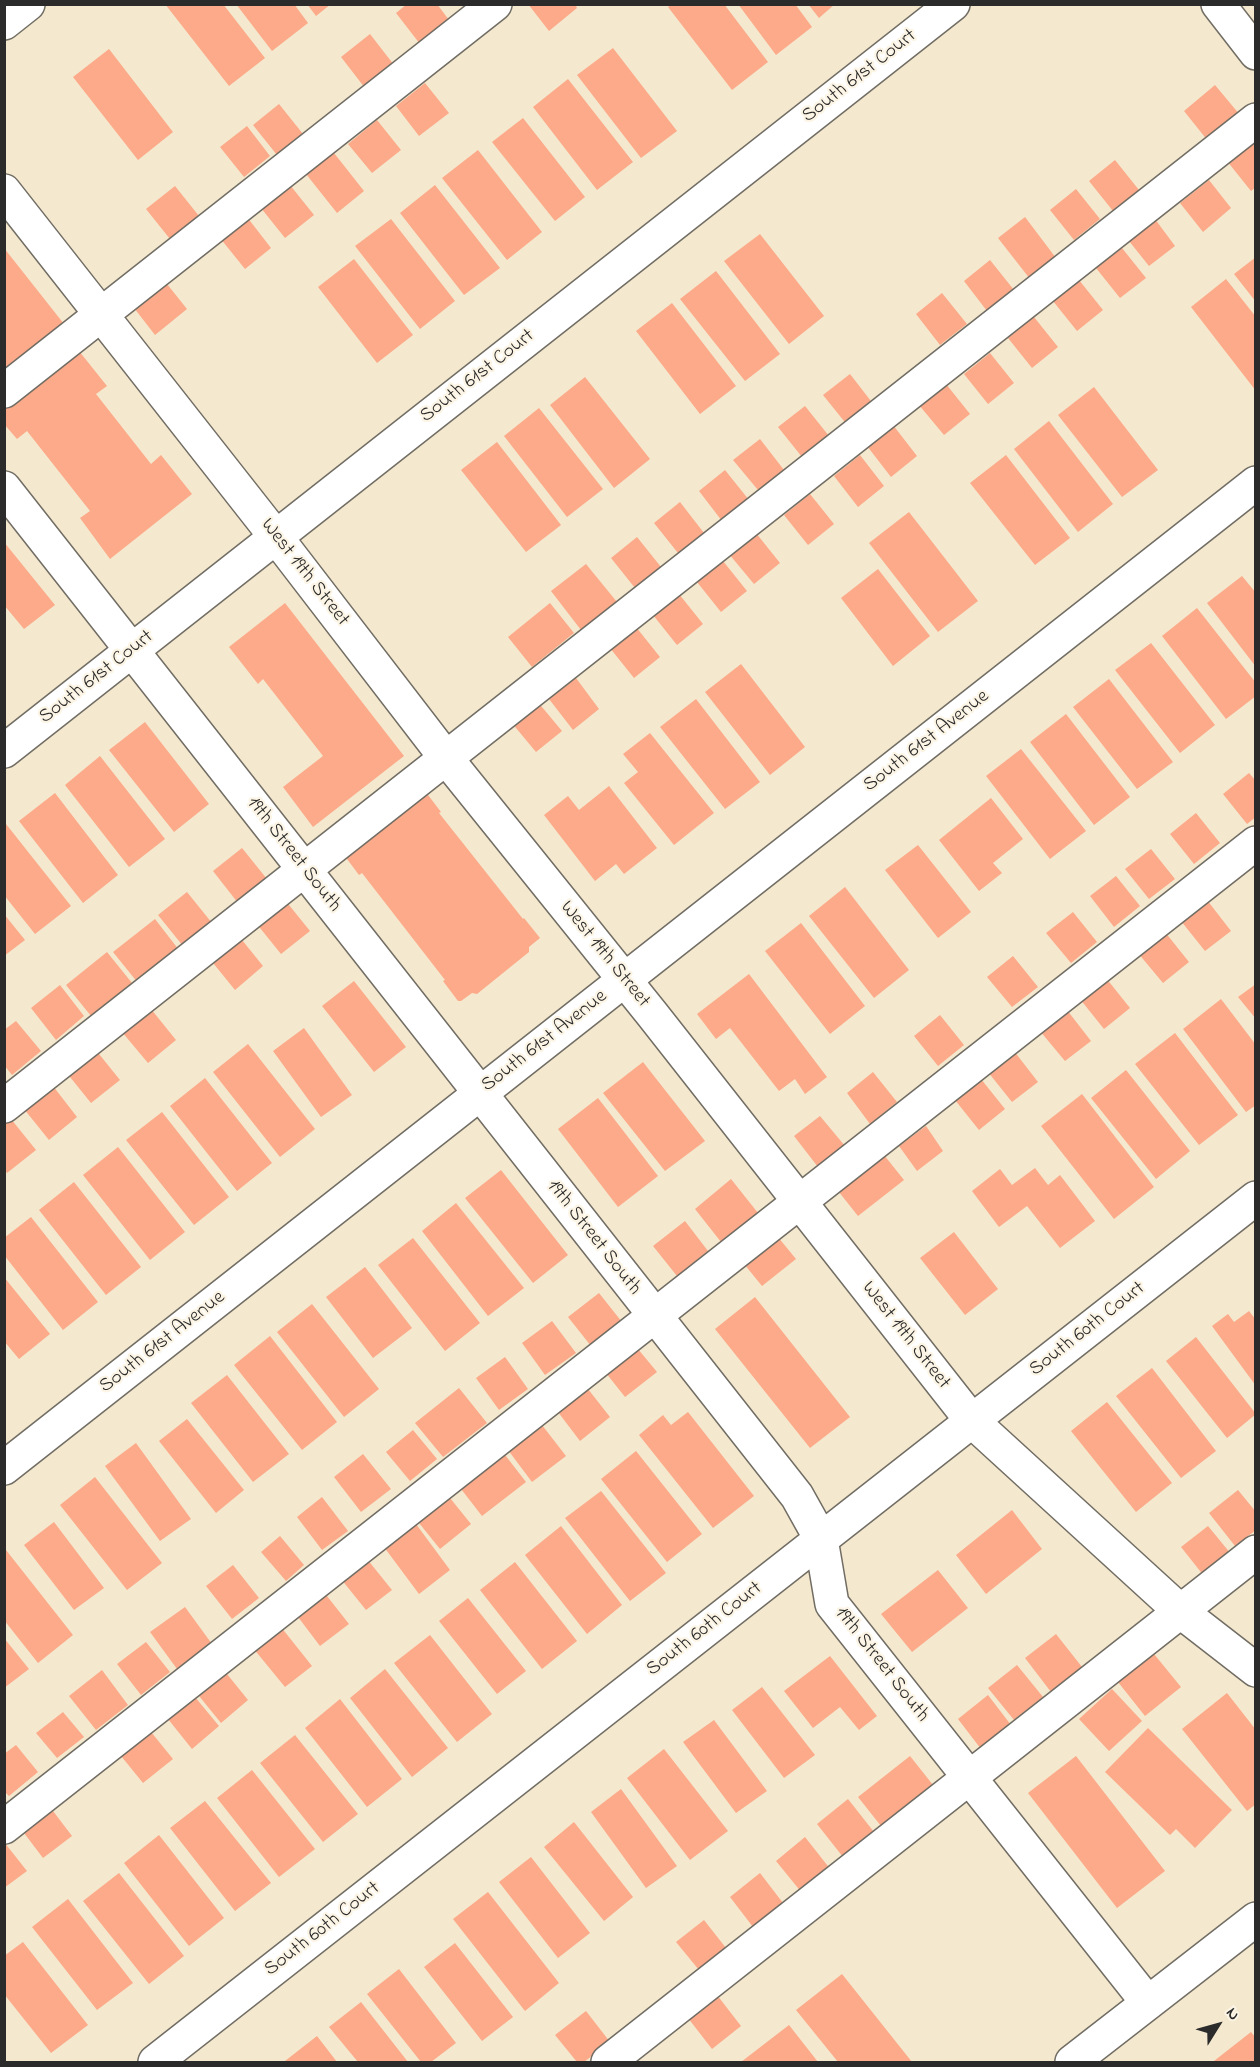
<!DOCTYPE html>
<style>
body{margin:0}
#map{position:relative;width:1260px;height:2067px;overflow:hidden;background:#f4e8ce;font-family:"Indie Flower",sans-serif}
canvas{display:block}
.frame{position:absolute;inset:0;border:6px solid #2b2b2b;pointer-events:none}
.north{position:absolute;left:1188px;top:1995px;width:60px;height:60px;-webkit-text-stroke:4px #fcf5e5;paint-order:stroke;rotate:53deg;font-size:16px;font-weight:700;line-height:24px;text-align:center;color:#2b2b2b}
.north::after{content:'';display:block;margin:auto;width:21px;height:27px;background:#2b2b2b;clip-path:polygon(50% 0,100% 100%,50% 72%,0 100%)}
</style>
<div id="map">
<canvas width="1260" height="2067"></canvas>
<div class="frame"></div>
<div class="north">N</div>
</div>
<script>
const context = document.querySelector('canvas').getContext('2d');
context.lineJoin = 'round';
function paint(path, color) { context.fillStyle = color; context.fill(path, 'evenodd'); }
const poly = rows => new Path2D(rows.map(r => 'M' + r).join(''));
function stroke(path, color, width, dash) { context.strokeStyle = color; context.lineWidth = width; context.lineCap = dash ? 'butt' : 'round'; context.setLineDash(dash || []); context.stroke(path); }
function label(font, color, halo, rows, align = 'center') {
  context.font = font + ' "Indie Flower",sans-serif'; context.lineWidth = 4.5; context.setLineDash([]); context.textBaseline = 'middle'; context.strokeStyle = halo; context.fillStyle = color; for (const [text, x, y, turn = 0] of rows) {
    context.save(); context.translate(x, y); context.rotate((+turn || 0) * Math.PI / 180); context.textAlign = isNaN(turn) ? turn : align; if (halo) context.strokeText(text, 0, 0); context.fillText(text, 0, 0); context.restore();
  }
}
const building = poly([
 [165,4,223,4,265,58,229,86],
 [236,4,294,4,308,23,272,51],
 [307,4,331,4,316,16],
 [407,4,437,4,449,20,420,44,396,13],
 [528,4,575,4,577,8,549,31],
 [672,4,724,4,768,62,732,90,668,7],
 [738,4,795,4,812,27,776,55],
 [808,4,835,4,819,18],
 [370,34,394,65,365,88,341,57],
 [613,48,677,131,641,158,577,75],
 [109,49,173,132,138,160,73,77],
 [568,79,633,162,597,190,533,107],
 [425,83,449,113,419,136,396,106],
 [1215,85,1240,115,1208,141,1184,111],
 [279,104,303,134,277,155,253,125],
 [523,118,585,197,555,221,492,142],
 [377,120,401,150,372,173,348,144],
 [247,126,270,156,244,177,220,147],
 [1253,140,1256,143,1256,187,1251,191,1227,161],
 [478,150,542,232,507,260,442,178],
 [334,153,364,191,337,213,306,174],
 [1115,160,1139,190,1113,211,1089,181],
 [1209,180,1231,208,1203,232,1180,203],
 [290,185,314,215,285,238,261,208],
 [435,185,500,268,464,295,400,213],
 [175,186,199,216,170,239,146,209],
 [1076,189,1100,219,1074,240,1050,210],
 [1152,215,1175,246,1149,266,1125,236],
 [247,217,271,248,245,269,220,238],
 [1025,217,1056,258,1030,279,998,238],
 [391,219,455,301,420,329,355,246],
 [760,234,824,316,789,344,724,261],
 [4,248,64,324,4,371],
 [1122,248,1146,278,1120,298,1096,268],
 [1256,257,1256,302,1234,274],
 [354,259,413,335,377,363,318,287],
 [990,260,1014,290,987,311,964,281],
 [716,271,780,354,745,381,680,299],
 [163,279,187,309,155,335,131,304],
 [1226,279,1256,317,1256,391,1191,307],
 [1079,280,1103,310,1077,331,1053,301],
 [942,293,967,324,940,345,916,314],
 [672,303,736,386,700,414,636,331],
 [1034,317,1058,347,1032,368,1008,338],
 [75,346,107,386,96,394,151,464,161,455,192,494,110,559,80,518,90,511,27,431,17,439,4,424,4,402],
 [990,353,1014,383,988,404,964,374],
 [850,374,874,405,848,426,823,395],
 [585,377,650,459,614,488,550,405],
 [946,384,970,414,944,435,919,405],
 [1094,387,1158,470,1122,497,1058,415],
 [805,406,829,436,802,457,778,427],
 [539,408,603,489,567,517,504,436],
 [1049,421,1113,504,1078,532,1014,449],
 [893,425,917,456,891,477,867,446],
 [760,439,784,470,758,490,733,460],
 [497,442,561,525,526,552,461,470],
 [860,455,884,486,858,507,834,476],
 [1006,455,1070,538,1035,565,970,483],
 [725,470,749,500,722,521,699,491],
 [810,494,834,524,808,545,784,515],
 [680,502,704,533,678,553,654,523],
 [909,512,978,601,938,632,869,543],
 [756,533,780,563,754,584,729,554],
 [637,537,661,567,635,588,611,558],
 [4,542,55,605,24,629,4,605],
 [723,561,747,591,721,612,697,582],
 [586,564,617,602,581,630,551,591],
 [878,569,930,636,893,666,841,598],
 [1242,576,1256,593,1256,667,1207,603],
 [679,594,703,624,677,645,653,615],
 [285,603,404,756,313,827,283,787,323,756,263,679,258,684,229,647],
 [550,603,574,633,532,667,508,637],
 [1197,608,1256,683,1256,696,1226,719,1162,636],
 [636,627,660,657,634,678,610,648],
 [1151,643,1215,725,1180,753,1115,670],
 [741,664,805,747,770,775,705,692],
 [576,678,599,709,573,730,549,699],
 [1109,679,1173,762,1137,789,1073,707],
 [696,699,760,782,725,809,660,727],
 [537,701,562,731,536,752,511,722],
 [1066,714,1130,797,1094,825,1030,742],
 [145,722,209,804,174,832,109,750],
 [650,733,714,813,674,845,624,783,638,772,623,754],
 [1021,749,1086,831,1050,859,986,776],
 [100,756,165,839,129,867,65,785],
 [1249,773,1256,781,1256,817,1247,824,1223,794],
 [609,786,657,848,624,874,616,864,595,881,544,815,568,796,579,810],
 [425,791,441,812,439,813,523,919,524,918,540,938,529,947,529,952,477,994,472,993,461,1001,458,1001,443,981,445,980,362,873,359,875,344,855],
 [55,793,118,875,83,903,19,821],
 [991,798,1023,839,993,863,1002,873,979,891,939,840],
 [1196,813,1220,843,1194,864,1170,834],
 [6,824,71,906,35,934,4,895,4,825],
 [918,845,971,912,938,938,885,870],
 [242,848,267,879,238,903,213,871],
 [1151,849,1175,879,1149,899,1125,869],
 [1116,876,1140,906,1114,927,1090,896],
 [845,887,909,970,874,998,809,916],
 [187,892,212,923,183,946,158,915],
 [285,900,310,931,281,954,256,923],
 [1207,900,1231,931,1205,951,1181,921],
 [1073,912,1097,942,1071,963,1046,933],
 [4,914,25,940,4,956],
 [155,919,179,950,138,983,113,952],
 [801,923,865,1006,830,1034,765,951],
 [1165,932,1189,962,1163,983,1138,953],
 [238,935,263,966,235,990,209,958],
 [107,952,132,983,91,1016,66,985],
 [1013,956,1038,987,1012,1007,987,977],
 [749,974,827,1077,805,1094,795,1079,779,1091,730,1028,716,1039,697,1014],
 [1106,978,1130,1008,1104,1029,1080,999],
 [354,981,406,1047,374,1072,322,1006],
 [1256,984,1256,1019,1238,997],
 [60,985,84,1016,56,1040,31,1008],
 [1221,999,1256,1045,1256,1105,1246,1112,1183,1029],
 [151,1009,176,1040,148,1063,122,1032],
 [1067,1010,1091,1041,1065,1061,1040,1031],
 [940,1015,964,1045,938,1066,914,1036],
 [16,1021,41,1051,12,1075,4,1065,4,1030],
 [304,1028,352,1095,321,1117,273,1051],
 [1175,1033,1238,1115,1199,1145,1135,1064],
 [248,1044,315,1129,280,1157,213,1072],
 [95,1049,120,1080,91,1103,66,1072],
 [1014,1051,1038,1082,1012,1102,988,1072],
 [643,1062,705,1141,665,1171,603,1093],
 [1126,1070,1190,1151,1156,1179,1091,1098],
 [873,1072,897,1102,870,1124,847,1093],
 [205,1078,272,1163,237,1191,170,1106],
 [981,1079,1005,1109,979,1130,955,1100],
 [53,1086,77,1117,49,1140,24,1109],
 [1082,1094,1154,1187,1114,1219,1041,1126],
 [598,1098,658,1176,618,1207,558,1129],
 [162,1112,229,1197,194,1225,126,1140],
 [820,1116,845,1146,818,1167,794,1136],
 [11,1119,36,1150,7,1173,4,1169,4,1124],
 [926,1126,943,1151,917,1171,899,1146],
 [118,1147,185,1232,150,1260,83,1175],
 [880,1150,904,1180,858,1216,835,1187],
 [1035,1168,1048,1185,1060,1175,1095,1221,1060,1248,1027,1206,999,1227,972,1191,1000,1169,1012,1185],
 [501,1170,568,1255,533,1283,465,1198],
 [731,1179,758,1213,721,1242,695,1209],
 [74,1182,141,1267,106,1295,39,1210],
 [456,1203,524,1288,488,1316,422,1231],
 [31,1217,98,1302,63,1330,4,1255,4,1238],
 [685,1221,708,1251,677,1276,653,1246],
 [773,1231,796,1259,762,1286,740,1259],
 [954,1232,998,1289,965,1315,920,1258],
 [413,1238,480,1323,445,1351,378,1265],
 [365,1267,412,1328,373,1358,326,1297],
 [4,1277,50,1334,19,1359,4,1341],
 [599,1293,622,1322,591,1346,568,1317],
 [755,1297,850,1417,810,1448,715,1329],
 [312,1304,379,1389,344,1417,277,1332],
 [1249,1311,1256,1320,1256,1386,1212,1326,1228,1314,1234,1322],
 [552,1321,576,1353,545,1375,522,1343],
 [270,1336,337,1422,302,1450,234,1365],
 [1196,1337,1256,1414,1227,1438,1166,1361],
 [633,1343,657,1372,625,1397,602,1368],
 [505,1357,528,1389,499,1410,476,1378],
 [1152,1368,1216,1451,1181,1478,1116,1396],
 [227,1375,289,1454,253,1482,191,1403],
 [459,1388,487,1423,443,1457,415,1423],
 [588,1389,610,1417,580,1441,558,1412],
 [1107,1402,1172,1483,1136,1512,1071,1431],
 [688,1412,754,1496,713,1528,639,1435,663,1415,671,1425],
 [187,1419,244,1490,216,1513,159,1441],
 [542,1425,566,1456,532,1482,508,1450],
 [413,1430,437,1459,410,1481,386,1452],
 [136,1443,191,1519,160,1541,105,1466],
 [502,1451,526,1482,482,1516,458,1485],
 [636,1451,702,1534,667,1562,601,1479],
 [363,1454,391,1489,361,1512,334,1477],
 [95,1477,162,1563,127,1590,60,1505],
 [1238,1490,1256,1512,1256,1530,1235,1546,1209,1513],
 [601,1491,666,1573,630,1601,565,1518],
 [446,1493,471,1524,440,1549,415,1518],
 [322,1497,348,1531,322,1550,297,1517],
 [1012,1510,1042,1549,986,1594,956,1555],
 [54,1522,104,1588,74,1610,24,1545],
 [416,1524,450,1570,419,1594,384,1547],
 [561,1526,622,1605,587,1634,525,1555],
 [1208,1526,1231,1554,1204,1576,1181,1547],
 [280,1536,304,1565,286,1581,261,1552],
 [6,1550,73,1635,38,1663,4,1620,4,1551],
 [367,1559,392,1590,366,1610,341,1579],
 [515,1562,577,1641,542,1669,480,1590],
 [233,1565,259,1598,232,1619,206,1586],
 [938,1570,968,1608,912,1652,881,1614],
 [323,1591,349,1624,320,1646,295,1613],
 [468,1598,526,1671,497,1694,439,1621],
 [185,1607,212,1644,177,1669,150,1632],
 [281,1627,312,1666,285,1687,253,1648],
 [1056,1634,1082,1667,1051,1692,1025,1658],
 [430,1635,492,1714,457,1742,394,1663],
 [4,1638,29,1669,4,1688],
 [146,1642,170,1672,141,1695,117,1664],
 [1154,1654,1181,1687,1145,1716,1118,1682],
 [830,1656,877,1716,859,1730,840,1707,813,1728,784,1691],
 [1017,1665,1043,1697,1014,1720,988,1688],
 [223,1669,248,1700,221,1723,195,1691],
 [385,1669,448,1748,412,1777,350,1698],
 [102,1670,128,1705,96,1730,69,1696],
 [762,1687,815,1755,784,1778,732,1710],
 [1112,1689,1142,1721,1109,1751,1079,1719],
 [1227,1693,1256,1730,1256,1804,1247,1811,1182,1729],
 [988,1695,1011,1725,981,1749,958,1719],
 [195,1697,219,1726,192,1749,168,1719],
 [340,1699,402,1779,367,1807,305,1728],
 [63,1712,84,1737,57,1758,36,1733],
 [714,1720,767,1791,736,1813,683,1742],
 [147,1727,173,1759,143,1783,117,1751],
 [1148,1728,1232,1810,1195,1848,1176,1829,1170,1835,1105,1772],
 [295,1735,358,1814,323,1842,260,1763],
 [16,1745,38,1772,9,1796,4,1791,4,1754],
 [664,1749,728,1831,690,1860,627,1778],
 [910,1756,933,1785,881,1826,858,1797],
 [1076,1756,1165,1871,1117,1908,1028,1793],
 [252,1770,315,1849,279,1877,217,1798],
 [621,1789,677,1866,646,1888,591,1812],
 [848,1799,874,1832,843,1857,817,1824],
 [205,1801,271,1883,235,1911,170,1828],
 [50,1807,72,1836,43,1858,21,1829],
 [574,1822,633,1897,604,1921,544,1847],
 [159,1835,224,1918,189,1946,124,1863],
 [805,1837,831,1870,802,1893,776,1861],
 [4,1842,27,1871,4,1888],
 [531,1857,590,1933,558,1958,499,1882],
 [119,1873,184,1956,149,1984,83,1901],
 [760,1873,783,1903,753,1927,730,1897],
 [488,1892,559,1983,525,2011,453,1919],
 [68,1899,133,1983,97,2010,32,1927],
 [704,1920,726,1948,699,1970,676,1942],
 [23,1942,88,2025,51,2053,4,1994,4,1956],
 [455,1943,513,2017,482,2041,424,1967],
 [399,1969,456,2043,431,2062,421,2062,367,1994],
 [842,1974,912,2062,838,2062,796,2010],
 [717,1995,741,2026,712,2049,688,2018],
 [361,2002,408,2062,358,2062,329,2027],
 [586,2011,610,2042,584,2062,577,2062,555,2035],
 [789,2025,818,2062,741,2062],
 [1251,2032,1256,2038,1256,2062,1215,2062,1214,2061],
 [317,2036,337,2062,286,2062,285,2061]
]);
const minor = poly([
 [1218,4,1256,53],
 [4,23,28,4],
 [4,191,276,537,446,758,652,1014,972,1421,1180,1611,1256,1670],
 [4,391,495,4],
 [4,488,797,1496,821,1539,832,1604,1148,2003],
 [4,751,953,4],
 [4,1106,1256,120],
 [4,1468,1256,483],
 [4,1827,1256,843],
 [155,2062,1256,1198],
 [608,2062,1256,1552],
 [1072,2062,1256,1919]
]);
const streetNames = [
 ["South 61st Court",860,77,-38],
 ["South 61st Court",478,377,-38],
 ["West 19th Street",304,573,52],
 ["South 61st Court",97,678,-38],
 ["South 61st Avenue",927,742,-38],
 ["19th Street South",293,855,52],
 ["West 19th Street",604,955,51],
 ["South 61st Avenue",545,1042,-38],
 ["19th Street South",593,1238,52],
 ["South 60th Court",1088,1330,-38],
 ["West 19th Street",905,1336,52],
 ["South 61st Avenue",163,1343,-38],
 ["South 60th Court",705,1630,-38],
 ["19th Street South",881,1665,52],
 ["South 60th Court",323,1930,-38]
];
paint(building, '#fcaa89');
stroke(minor, '#716d64', 36);
stroke(minor, '#fff', 33);
label('20px', '#2b2b2b', '#fcf5e5', streetNames);
</script>
